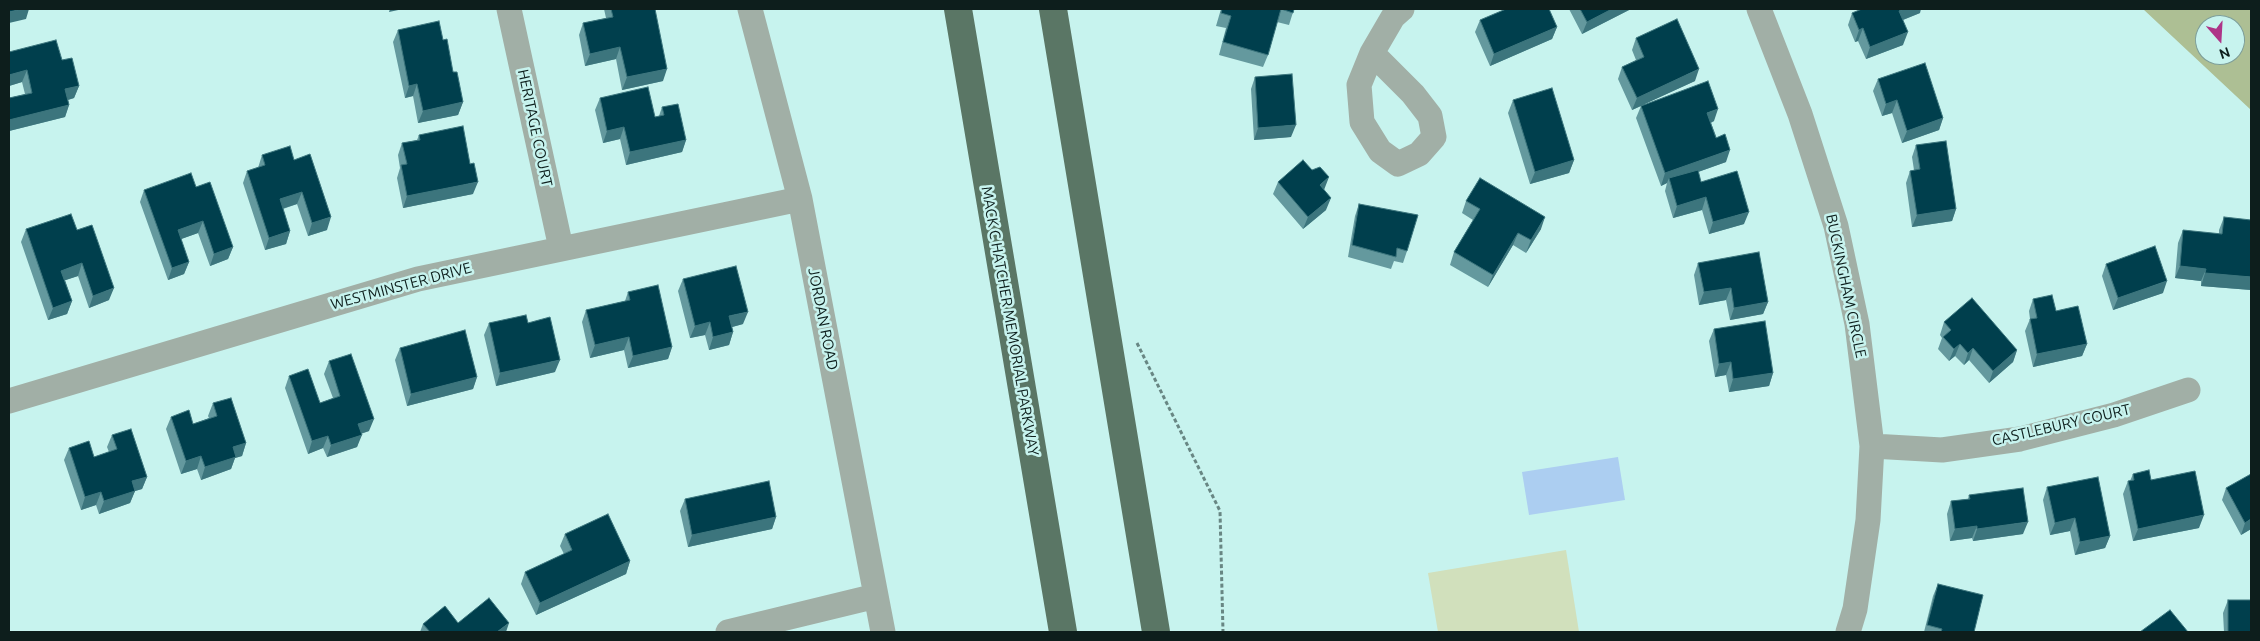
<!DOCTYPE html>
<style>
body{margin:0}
#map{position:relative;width:2260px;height:641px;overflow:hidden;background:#c7f3ee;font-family:Ubuntu,sans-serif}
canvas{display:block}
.frame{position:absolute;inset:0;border:10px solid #0d1e1c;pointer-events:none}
.north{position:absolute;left:2195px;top:15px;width:50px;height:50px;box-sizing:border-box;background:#c7f3ee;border:1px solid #7d9e9a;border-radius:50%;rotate:161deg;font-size:14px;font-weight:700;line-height:20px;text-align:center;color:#0d1e1c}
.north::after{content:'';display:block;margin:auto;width:18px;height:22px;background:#ae3488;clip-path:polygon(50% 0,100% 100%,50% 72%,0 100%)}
</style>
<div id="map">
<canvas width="2260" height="641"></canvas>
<div class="frame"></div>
<div class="north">N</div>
</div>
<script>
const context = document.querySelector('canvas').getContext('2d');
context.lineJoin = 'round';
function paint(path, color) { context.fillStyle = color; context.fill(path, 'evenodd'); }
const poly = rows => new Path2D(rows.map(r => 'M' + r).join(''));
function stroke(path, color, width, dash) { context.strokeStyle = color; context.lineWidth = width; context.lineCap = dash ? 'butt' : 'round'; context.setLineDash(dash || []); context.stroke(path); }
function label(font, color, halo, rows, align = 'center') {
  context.font = font + ' Ubuntu,sans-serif'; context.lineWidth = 5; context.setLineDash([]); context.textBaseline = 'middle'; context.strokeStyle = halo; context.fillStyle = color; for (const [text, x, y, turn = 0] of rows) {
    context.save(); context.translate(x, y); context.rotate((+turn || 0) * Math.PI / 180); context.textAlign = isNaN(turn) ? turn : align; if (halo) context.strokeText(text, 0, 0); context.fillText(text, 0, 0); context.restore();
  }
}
const green = poly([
 [1566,550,1579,632,1438,632,1428,573]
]);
const forest = poly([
 [2143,9,2251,9,2251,110],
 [2205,25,2235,25,2235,55,2205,55]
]);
const water = poly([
 [1618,457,1625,500,1529,515,1522,472]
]);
const path = poly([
 [1137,343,1220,511,1223,632]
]);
const minor = poly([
 [509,9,561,248],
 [750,9,800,199,883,632],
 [1759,9,1800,114,1836,226,1857,324,1872,446,1868,520,1855,609,1848,632],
 [1372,53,1413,94,1430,116,1434,137,1419,154,1398,164,1380,151,1362,122,1359,85,1372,53,1393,17,1402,9],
 [9,401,418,279,800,199],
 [1872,446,1942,450,2020,439,2114,415,2188,390],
 [728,632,876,596]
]);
const trunk = poly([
 [958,9,1063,632],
 [1053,9,1156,632]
]);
const wall = poly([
 [604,9,655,9,663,81,622,90,616,59,585,66,579,35,583,23,606,18],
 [1221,9,1294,9,1289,25,1277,22,1268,55,1263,67,1219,55,1226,28,1216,26],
 [1569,9,1631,9,1582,34],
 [1852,13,1920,13,1903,20,1903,45,1866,59,1858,41,1855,42,1848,25],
 [1480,20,1557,27,1552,39,1490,66,1475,32],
 [398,30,443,40,463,102,458,115,418,123,413,96,405,98,393,42],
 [1636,38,1695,81,1644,104,1714,121,1711,123,1726,162,1698,172,1701,182,1744,224,1709,234,1702,210,1673,218,1665,191,1667,183,1661,186,1636,118,1641,106,1632,110,1618,79,1622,67,1636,60,1632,50],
 [9,52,62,60,79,86,74,98,68,100,69,105,65,117,9,131,9,98,25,94,22,82,9,86],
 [1255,77,1291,137,1254,140,1251,89],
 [1878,79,1943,118,1939,130,1902,143,1892,113,1882,116,1873,91],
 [600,98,655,117,659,116,662,107,686,140,682,152,626,165,620,139,603,143,595,110],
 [1513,100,1574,160,1569,173,1530,184,1508,113],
 [419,135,473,194,403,208,397,178,400,168,398,155,402,143,417,140],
 [1916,145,1956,209,1952,221,1912,227,1906,183,1910,171,1914,170,1912,157],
 [262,155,294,160,327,230,308,236,297,204,283,209,290,231,286,244,265,250,243,183,247,171,258,168],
 [1278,182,1324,190,1326,210,1303,229,1273,194],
 [196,187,233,247,228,259,210,266,198,233,181,239,189,262,184,274,168,280,140,202,144,190],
 [1466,201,1541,229,1526,253,1513,245,1488,287,1450,265,1454,252,1473,220,1462,213],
 [1359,204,1407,251,1403,263,1394,261,1391,269,1348,257,1355,216],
 [2224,217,2251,290,2201,286,2201,281,2175,278,2178,243,2183,230,2219,234,2219,230],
 [26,229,77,230,109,300,89,308,78,276,65,280,72,301,67,314,48,320,21,242],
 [1698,263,1768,302,1763,314,1730,320,1726,300,1699,305,1694,275],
 [2106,264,2163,293,2113,310,2102,276],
 [683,279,743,324,732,327,733,332,729,345,709,350,705,335,690,338,678,291],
 [628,292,672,347,668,359,628,368,624,350,590,358,582,322,586,310,625,301],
 [2033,299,2056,311,2087,344,2082,356,2033,367,2025,331,2030,319,2029,311],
 [1944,322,2017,350,2013,362,1989,383,1969,360,1964,365,1955,356,1949,361,1938,349,1942,338,1940,335],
 [489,323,528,323,555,372,496,386,484,335],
 [1714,329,1773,373,1769,386,1729,392,1726,375,1715,377,1709,341],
 [400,348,477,377,473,389,407,406,395,360],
 [329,361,369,431,361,434,357,447,327,457,323,448,308,454,285,388,289,376,320,403,333,398,324,374],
 [213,403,246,443,242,456,235,458,231,469,201,480,197,469,181,474,166,429,171,417,193,424,209,418,208,416],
 [112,435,147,477,142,489,135,491,130,503,99,514,96,505,81,510,64,460,69,448,94,457,109,452,107,447],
 [2133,474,2151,480,2199,528,2133,541,2123,494,2128,481,2130,481],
 [2047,487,2110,536,2105,548,2075,555,2070,531,2050,535,2043,500],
 [2226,488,2251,529,2241,535,2222,500],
 [1969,495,2023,534,1973,541,1972,538,1950,541,1947,514,1951,501,1968,499],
 [685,499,776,517,772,529,688,547,680,511],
 [565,534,630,561,626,574,536,615,521,584,525,572,564,554,560,546],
 [1938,584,1974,632,1924,632,1933,596],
 [2228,600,2251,632,2224,632,2223,613],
 [458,623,506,632,420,632,423,624]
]);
const shadedWall = poly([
 [23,9,29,9,26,19,9,23,9,12],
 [390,9,403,9,389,12],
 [1612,9,1631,9,1582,34,1587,22],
 [1905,9,1921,9,1920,13,1895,23,1899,11],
 [1557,27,1552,39,1490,66,1494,54],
 [1863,28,1858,41,1855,42,1859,30],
 [1908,32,1903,45,1866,59,1870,47],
 [620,47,616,59,585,66,590,54],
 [667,69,663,81,622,90,627,77],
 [1699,69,1695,81,1632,110,1637,98],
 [27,70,22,82,9,86,9,75],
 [417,84,413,96,405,98,409,86],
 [79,86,74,98,61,102,65,89],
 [1897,100,1892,113,1882,116,1886,104],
 [463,102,458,115,418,123,423,111],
 [69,105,65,117,9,131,9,120],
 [1718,109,1714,121,1703,126,1707,113],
 [1943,118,1939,130,1902,143,1907,131],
 [1296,125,1291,137,1254,140,1258,128],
 [624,127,620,139,603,143,607,131],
 [686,140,682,152,626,165,630,152],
 [1730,150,1726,162,1670,182,1669,178,1667,183,1661,186,1665,173],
 [1574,160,1569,173,1530,184,1535,172],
 [1329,177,1324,190,1320,185],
 [478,182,473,194,403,208,407,196],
 [302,192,297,204,275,211,280,199],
 [1706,197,1702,210,1673,218,1677,206],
 [1331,198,1326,210,1303,229,1308,217],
 [1956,209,1952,221,1912,227,1917,215],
 [1749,212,1744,224,1709,234,1713,222],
 [331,217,327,230,308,236,312,223],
 [1545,217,1541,229,1526,253,1531,240],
 [203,221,198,233,173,242,178,230],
 [290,231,286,244,265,250,269,238],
 [1518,233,1513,245,1488,287,1493,275],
 [233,247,228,259,210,266,214,254],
 [189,262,184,274,168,280,172,268],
 [82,263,78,276,57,283,61,271],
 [2180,266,2206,269,2201,281,2175,278],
 [2205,273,2251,277,2251,290,2201,286],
 [2167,281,2163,293,2113,310,2118,298],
 [114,288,109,300,89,308,93,296],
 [1731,288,1726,300,1699,305,1704,292],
 [72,301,67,314,48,320,53,308],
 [1768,302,1763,314,1730,320,1734,308],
 [748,312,743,324,725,329,729,316],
 [710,322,705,335,690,338,695,326],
 [733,332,729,345,709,350,713,337],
 [629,337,624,350,590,358,595,345],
 [1960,344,1955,356,1949,361,1954,349],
 [2087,344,2082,356,2033,367,2037,354],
 [672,347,668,359,628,368,633,356],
 [1973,348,1969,360,1964,365,1968,353],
 [2017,350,2013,362,1989,383,1993,371],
 [560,360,555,372,496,386,500,373],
 [1731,362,1726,375,1715,377,1719,364],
 [1773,373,1769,386,1729,392,1733,379],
 [477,377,473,389,407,406,411,394],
 [374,419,369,431,353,436,358,424],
 [362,435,357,447,327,457,331,445],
 [328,436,323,448,308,454,312,441],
 [246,443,242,456,235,458,231,469,201,480,205,467,233,447],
 [201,456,197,469,181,474,186,461],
 [147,477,142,489,135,491,130,503,99,514,104,501,132,481],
 [101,492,96,505,81,510,85,497],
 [2204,515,2199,528,2133,541,2138,529],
 [776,517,772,529,688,547,692,535],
 [2075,518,2070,531,2050,535,2055,523],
 [2251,519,2251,529,2241,535,2245,523],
 [2028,522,2023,534,1973,541,1977,529],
 [1977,526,1972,538,1950,541,1955,529],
 [2110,536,2105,548,2075,555,2080,542],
 [630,561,626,574,536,615,540,603],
 [509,623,506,632,497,632]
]);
const building = poly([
 [9,9,23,9,9,12,9,9],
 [611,9,655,9,667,69,627,77,620,47,590,54,583,23,613,17,611,9],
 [1222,9,1294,9,1293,13,1281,9,1268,55,1223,42,1231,16,1221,13,1222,9],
 [1506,9,1549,9,1557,27,1494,54,1480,20,1506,9],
 [1580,9,1612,9,1587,22,1580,9],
 [1862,9,1905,9,1899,11,1908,32,1870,47,1863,28,1859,30,1852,13,1862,9],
 [1677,19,1699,69,1637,98,1622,67,1644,57,1636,38,1677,19],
 [439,21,443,40,447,39,453,72,457,72,463,102,423,111,417,84,409,86,398,30,439,21],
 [56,40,62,60,72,58,79,86,65,89,69,105,9,120,9,98,32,93,27,70,9,75,9,52,56,40],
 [1925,63,1943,118,1907,131,1897,100,1886,104,1878,79,1925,63],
 [1292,74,1296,125,1258,128,1255,77,1292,74],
 [1708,81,1718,109,1707,113,1716,138,1725,134,1730,150,1665,173,1641,106,1708,81],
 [648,87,655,117,664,115,662,107,678,104,686,140,630,152,624,127,607,131,600,98,648,87],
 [1552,88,1574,160,1535,172,1513,100,1552,88],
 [463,126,470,164,474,163,478,182,407,196,401,165,407,164,402,143,420,140,419,135,463,126],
 [1946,141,1956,209,1917,215,1910,171,1920,169,1916,145,1946,141],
 [290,146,294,160,310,154,331,217,312,223,302,192,280,199,290,231,269,238,247,171,265,165,262,155,290,146],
 [1303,160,1312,170,1320,167,1329,177,1320,185,1331,198,1308,217,1278,182,1303,160],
 [1698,170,1701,182,1737,171,1749,212,1713,222,1706,197,1677,206,1669,178,1698,170],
 [191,173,196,187,210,182,233,247,214,254,203,221,178,230,189,262,172,268,144,190,191,173],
 [1480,178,1545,217,1531,240,1518,233,1493,275,1454,252,1480,209,1466,201,1480,178],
 [1359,204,1418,215,1407,251,1397,248,1396,257,1352,245,1359,204],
 [71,214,77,230,92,225,114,288,93,296,82,263,61,271,72,301,53,308,26,229,71,214],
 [2224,217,2251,220,2251,277,2205,273,2206,269,2180,266,2183,230,2222,234,2224,217],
 [2155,246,2167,281,2118,298,2106,264,2155,246],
 [1759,252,1768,302,1734,308,1731,288,1704,292,1698,263,1759,252],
 [736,266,748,312,729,316,733,332,713,337,710,322,695,326,683,279,736,266],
 [658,285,672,347,633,356,629,337,595,345,586,310,630,300,628,292,658,285],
 [2052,295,2056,311,2078,306,2087,344,2037,354,2030,319,2037,318,2033,299,2052,295],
 [1972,298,2017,350,1993,371,1973,348,1968,353,1960,344,1954,349,1943,337,1951,330,1944,322,1972,298],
 [526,315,528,323,550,317,560,360,500,373,489,323,526,315],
 [1765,321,1773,373,1733,379,1731,362,1719,364,1714,329,1765,321],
 [465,330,477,377,411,394,400,348,465,330],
 [351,354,374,419,358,424,362,435,331,445,328,436,312,441,289,376,308,369,320,403,340,396,329,361,351,354],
 [231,398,246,443,233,447,236,457,205,467,201,456,186,461,171,417,189,410,193,424,217,416,213,403,231,398],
 [131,429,147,477,132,481,135,491,104,501,101,492,85,497,69,448,89,441,94,457,117,449,112,435,131,429],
 [2149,470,2151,480,2195,471,2204,515,2138,529,2128,481,2134,480,2133,474,2149,470],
 [2251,474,2251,519,2245,523,2226,488,2251,474],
 [2098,477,2110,536,2080,542,2075,518,2055,523,2047,487,2098,477],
 [769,481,776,517,692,535,685,499,769,481],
 [2023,488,2028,522,1977,529,1977,526,1955,529,1951,501,1970,499,1969,495,2023,488],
 [608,514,630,561,540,603,525,572,572,550,565,534,608,514],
 [1938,584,1983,595,1974,632,1941,632,1942,629,1927,625,1938,584],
 [489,598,509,623,497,632,430,632,423,624,445,606,458,623,489,598],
 [2228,600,2251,600,2251,632,2228,632,2228,600],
 [2170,610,2188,632,2140,632,2170,610]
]);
const streetNames = [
 ["HERITAGE COURT",535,128,78],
 ["WESTMINSTER DRIVE",401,286,-15],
 ["BUCKINGHAM CIRCLE",1846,286,78],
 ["JORDAN ROAD",823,319,79],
 ["MACK C HATCHER MEMORIAL PARKWAY",1010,321,80],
 ["CASTLEBURY COURT",2061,425,-13]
];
paint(green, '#d1e0bc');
paint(forest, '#adbf94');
paint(water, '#accef1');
stroke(path, '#688683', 3, [4, 2.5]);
stroke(minor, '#a1afa6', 25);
stroke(trunk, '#5a7665', 28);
paint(wall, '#64999e');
paint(shadedWall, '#3c757d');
paint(building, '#003f4d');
stroke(building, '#3c757d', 1);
label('15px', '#0d1e1c', '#c7f3ee', streetNames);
</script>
